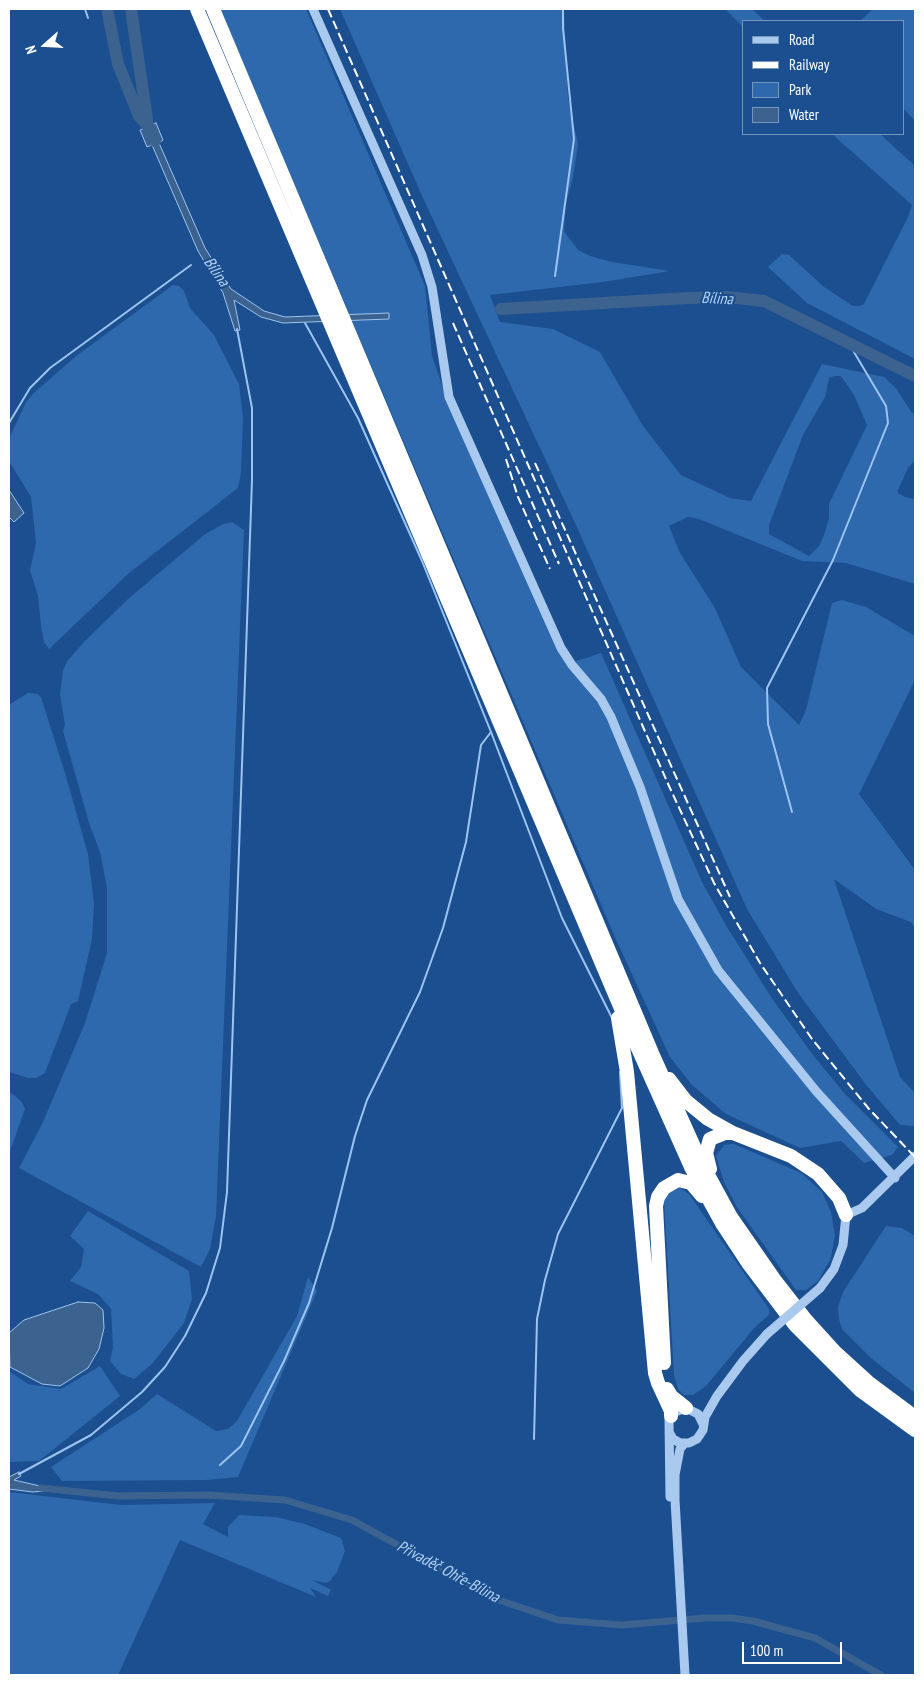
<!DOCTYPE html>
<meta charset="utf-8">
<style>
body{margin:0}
#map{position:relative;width:924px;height:1684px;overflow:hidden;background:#1b4f8f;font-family:"PT Sans Narrow",sans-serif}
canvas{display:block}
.frame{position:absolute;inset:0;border:10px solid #fff;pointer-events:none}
.legend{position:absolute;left:742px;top:20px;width:162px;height:115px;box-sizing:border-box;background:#1b4f8f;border:1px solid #7695bc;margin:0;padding:6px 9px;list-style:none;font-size:15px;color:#fff}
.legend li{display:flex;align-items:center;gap:10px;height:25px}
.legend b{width:25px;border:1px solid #7695bc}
.north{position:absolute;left:20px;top:20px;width:50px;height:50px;-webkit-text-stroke:4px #1b4f8f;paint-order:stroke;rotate:251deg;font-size:14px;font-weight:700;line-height:20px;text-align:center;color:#fff}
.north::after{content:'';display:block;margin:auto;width:18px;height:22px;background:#fff;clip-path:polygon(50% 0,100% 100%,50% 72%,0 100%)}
.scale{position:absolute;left:742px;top:1642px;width:100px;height:22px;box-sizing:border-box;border:2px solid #fff;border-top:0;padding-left:6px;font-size:15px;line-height:18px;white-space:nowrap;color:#fff;-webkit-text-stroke:4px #1b4f8f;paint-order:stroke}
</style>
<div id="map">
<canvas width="924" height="1684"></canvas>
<div class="frame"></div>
<ul class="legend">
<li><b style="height:6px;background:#a9c9ee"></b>Road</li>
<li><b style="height:6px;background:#fff"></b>Railway</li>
<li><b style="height:14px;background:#2e69ad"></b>Park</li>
<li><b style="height:14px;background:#3c6290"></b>Water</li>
</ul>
<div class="north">N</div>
<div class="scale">100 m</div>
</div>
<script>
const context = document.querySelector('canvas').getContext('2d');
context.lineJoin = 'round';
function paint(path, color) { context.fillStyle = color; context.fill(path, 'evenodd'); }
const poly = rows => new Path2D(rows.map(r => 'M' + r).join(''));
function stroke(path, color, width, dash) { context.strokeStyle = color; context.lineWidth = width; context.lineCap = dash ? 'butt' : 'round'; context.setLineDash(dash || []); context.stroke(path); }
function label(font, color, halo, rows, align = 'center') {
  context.font = font + ' "PT Sans Narrow",sans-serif'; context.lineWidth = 4.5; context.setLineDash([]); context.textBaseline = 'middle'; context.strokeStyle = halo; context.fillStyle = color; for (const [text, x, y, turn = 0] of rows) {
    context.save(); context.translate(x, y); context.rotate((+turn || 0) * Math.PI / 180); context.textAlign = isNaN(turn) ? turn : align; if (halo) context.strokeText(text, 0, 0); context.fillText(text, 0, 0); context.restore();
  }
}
const green = poly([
 [219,9,306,9,425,286,432,356,447,400,568,664,601,653,702,882,727,927,773,1000,813,1055,845,1094,898,1147,892,1155,864,1163,841,1141,800,1148,726,1114,692,1085,670,1057,614,935,352,321,389,319,389,314,350,315],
 [340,9,564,9,568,98,578,144,573,177,566,203,564,231,578,250,590,256,612,262,670,271,603,282,490,295,500,322,553,329,600,352,643,426,681,475,730,498,751,501,822,364,884,377,896,388,912,413,915,413,915,460,908,468,898,490,898,493,905,497,915,499,915,584,846,563,802,561,699,519,688,517,669,526,680,553,715,608,741,667,799,725,806,710,832,603,842,600,866,607,915,636,915,680,859,794,915,870,915,928,911,922,876,909,834,879,900,1077,914,1092,915,1090,915,1126,900,1125,867,1086,798,993,747,909,576,525,423,198],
 [834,376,841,376,854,395,867,425,829,504,829,518,824,535,819,546,809,556,769,534,769,525,803,435,825,397,829,378],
 [725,9,752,9,765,21,743,21,743,27],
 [873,9,915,9,915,121,903,108,903,21,860,21],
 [832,134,880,134,915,166,915,359,807,303,768,267,782,254,789,255,824,287,853,306,860,306,864,304,908,217,912,205],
 [173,285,179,286,184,291,190,308,214,335,239,384,243,418,241,473,238,488,129,573,49,649,44,642,41,626,38,596,30,570,36,543,31,497,9,461,9,439,26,402,36,391,76,356],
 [232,522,244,530,216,1216,210,1249,201,1267,19,1168,43,1122,85,1023,107,953,107,888,100,852,90,826,63,731,65,725,60,695,63,670,68,660,85,641,128,599,204,535,223,524],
 [28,693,38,694,41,697,65,773,88,854,94,904,92,939,78,1001,71,1004,45,1073,36,1078,28,1078,9,1072,9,705],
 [9,1091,22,1102,25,1109,9,1154],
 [734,1144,801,1173,822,1192,831,1212,835,1235,831,1258,818,1281,806,1290,796,1290,737,1207,724,1182,716,1156,724,1145],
 [680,1188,689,1194,769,1309,769,1315,755,1327,706,1386,693,1395,684,1395,678,1389,674,1375,664,1200,670,1192],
 [88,1211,189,1271,192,1299,184,1323,152,1364,134,1379,121,1374,110,1361,113,1347,111,1309,98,1294,70,1281,81,1267,84,1249,70,1236],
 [886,1226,902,1228,915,1236,915,1393,871,1358,842,1329,839,1319,838,1307,843,1292],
 [308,1277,317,1291,238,1477,205,1480,62,1481,51,1467,140,1409,157,1394,216,1431,228,1429,237,1421,297,1316],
 [100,1366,120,1396,39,1461,9,1462,9,1371,28,1384,61,1389],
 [9,1492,121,1505,215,1503,203,1524,228,1537,228,1527,239,1515,276,1517,305,1524,341,1538,345,1551,337,1572,330,1581,326,1583,312,1580,331,1590,328,1596,310,1588,316,1597,180,1540,118,1675,9,1675]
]);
const water = poly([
 [156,123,163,140,159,143,205,248,231,289,264,311,285,317,389,313,389,319,283,323,261,317,234,300,240,330,235,331,223,293,198,251,152,145,147,147,140,130,156,123],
 [9,490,24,513,14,522,9,517,9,490],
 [78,1302,95,1303,103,1310,104,1328,99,1349,88,1368,60,1386,42,1384,10,1367,9,1333,24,1320,78,1302],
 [19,1472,21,1476,14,1480,57,1490,33,1492,9,1489,9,1477,19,1472]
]);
const stream = poly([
 [85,9,88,18],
 [555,276,574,139,563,28,563,9],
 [9,423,30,388,50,368,191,265],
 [491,732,562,918,612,1018],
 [792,812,768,724,767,688,833,560,888,423,886,406,848,342],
 [534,1439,537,1319,545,1280,558,1234,622,1108,620,1072],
 [220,1465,241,1446,284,1361,309,1303,332,1228,355,1136,367,1100,420,992,443,928,466,842,481,745,491,732,422,561,358,418,305,323],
 [19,1474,91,1435,142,1392,165,1367,185,1336,206,1293,220,1248,227,1192,252,480,252,408,237,329]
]);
const canal = poly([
 [41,1488,118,1496,208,1495,285,1500,352,1520,496,1599,558,1620,622,1625,705,1618,732,1618,753,1621,815,1638,881,1675]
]);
const river = poly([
 [107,9,118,64,139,116,148,126],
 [131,9,148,126,155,141],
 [501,309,689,298,726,297,764,301,915,376]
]);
const minor = poly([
 [313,9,422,255,432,287,449,397,561,648,572,665,601,699,611,717,640,787,678,899,718,970,816,1091,895,1178],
 [820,1288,834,1269,843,1245,846,1215,862,1208,915,1156],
 [669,1432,673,1439,680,1443,689,1443,697,1439,703,1430,705,1417,717,1396,743,1361,767,1334],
 [684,1444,680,1449,675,1475,675,1500,685,1675],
 [670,1497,669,1420,675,1412,686,1408,698,1414,703,1424]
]);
const highway = poly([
 [197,9,636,1044,691,1167,723,1225,748,1263,795,1325,860,1390,915,1430],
 [213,9,652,1053,700,1160,731,1217,774,1279,806,1320,835,1352,868,1382,915,1417],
 [618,1018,627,1072,655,1373,658,1383,671,1411,671,1416],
 [669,1079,686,1101,708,1119,733,1133,791,1156,818,1174,839,1198,846,1215],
 [710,1169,706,1153,710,1139,725,1133,733,1133],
 [664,1363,656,1206,658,1197,664,1188,678,1180,691,1183,702,1196],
 [667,1389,671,1396,686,1408]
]);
const rail = poly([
 [328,9,669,786,714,883,760,963,812,1039,869,1109,915,1157],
 [453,323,559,564],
 [506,459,518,497,550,569],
 [535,463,730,897]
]);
const minorBridge = poly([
 [767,1334,820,1288]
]);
const waterNames = [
 ["Bílina",216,272,55],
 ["Bílina",717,299,3],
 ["Přivaděč Ohře-Bílina",448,1572,28]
];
paint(green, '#2e69ad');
paint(water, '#3c6290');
stroke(water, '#9cc4f0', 1);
stroke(stream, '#9cc4f0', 2);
stroke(canal, '#3c6290', 7);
stroke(river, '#3c6290', 12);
stroke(minor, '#a9c9ee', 9);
stroke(highway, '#fff', 14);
stroke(rail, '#fff', 2, [9, 4]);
stroke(minorBridge, '#a9c9ee', 9);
label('italic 16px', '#b5d3f5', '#1b4f8f', waterNames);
</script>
